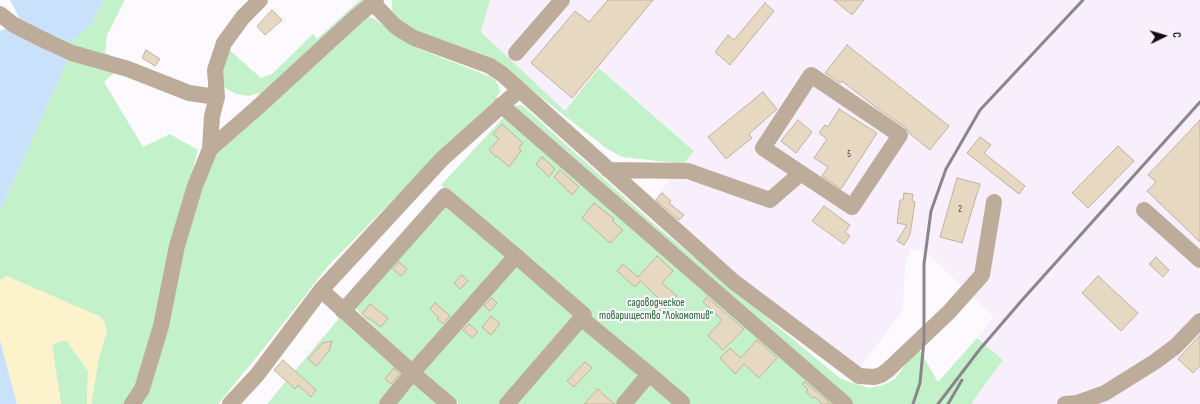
<!DOCTYPE html>
<meta charset="utf-8">
<style>
body{margin:0}
#map{position:relative;width:1200px;height:404px;overflow:hidden;background:#fdfaff;font-family:"Sofia Sans Condensed",sans-serif}
canvas{display:block}
.north{position:absolute;left:1144px;top:16px;width:40px;height:40px;-webkit-text-stroke:3px #fdfaff;paint-order:stroke;rotate:85deg;font-size:11px;font-weight:700;line-height:16px;text-align:center;color:#120d14}
.north::after{content:'';display:block;margin:auto;width:14px;height:18px;background:#120d14;clip-path:polygon(50% 0,100% 100%,50% 72%,0 100%)}
</style>
<div id="map">
<canvas width="1200" height="404"></canvas>
<div class="north">С</div>
</div>
<script>
const context = document.querySelector('canvas').getContext('2d');
context.lineJoin = 'round';
function paint(path, color) { context.fillStyle = color; context.fill(path, 'evenodd'); }
const poly = rows => new Path2D(rows.map(r => 'M' + r).join(''));
function stroke(path, color, width, dash) { context.strokeStyle = color; context.lineWidth = width; context.lineCap = dash ? 'butt' : 'round'; context.setLineDash(dash || []); context.stroke(path); }
function label(font, color, halo, rows, align = 'center') {
  context.font = font + ' "Sofia Sans Condensed",sans-serif'; context.lineWidth = 4; context.setLineDash([]); context.textBaseline = 'middle'; context.strokeStyle = halo; context.fillStyle = color; for (const [text, x, y, turn = 0] of rows) {
    context.save(); context.translate(x, y); context.rotate((+turn || 0) * Math.PI / 180); context.textAlign = isNaN(turn) ? turn : align; if (halo) context.strokeText(text, 0, 0); context.fillText(text, 0, 0); context.restore();
  }
}
const built = poly([
 [490,0,1200,0,1200,404,971,404,1003,360,977,338,994,317,928,254,911,248,905,266,903,310,860,368,753,288,650,205,694,150,600,68,565,111,481,32]
]);
const green = poly([
 [103,0,125,0,107,35,105,53,124,62,47,41,48,34,92,23],
 [360,0,367,0,260,94,259,93,248,96,236,94,222,86,221,74,227,48,261,78,272,74,313,34,317,39],
 [392,0,490,0,481,32,565,111,599,68,694,151,683,164,622,157,606,148,497,63,434,40,397,20,392,11],
 [367,17,373,18,399,37,417,48,491,77,495,80,498,85,500,91,498,95,493,103,433,159,328,266,268,343,218,404,136,404,213,154],
 [70,55,120,68,104,82,143,147,170,134,198,150,176,232,158,314,134,388,124,404,91,404,99,357,107,331,104,321,99,316,62,301,0,280,0,211],
 [522,105,654,224,841,379,869,388,883,385,895,379,918,347,938,382,977,338,1003,360,971,404,513,404,583,323,441,185,514,106],
 [447,203,508,256,414,365,355,308],
 [513,262,575,316,501,404,459,404,421,371],
 [340,317,406,372,379,404,267,404],
 [62,341,67,341,88,371,87,404,61,404,52,346,57,342],
 [414,379,442,404,394,404]
]);
const sand = poly([
 [7,276,99,316,104,321,107,331,99,357,91,404,87,404,88,371,67,341,62,341,57,342,52,346,61,404,17,404,0,340,0,280,3,278]
]);
const water = poly([
 [10,0,103,0,92,23,71,42,13,22,19,17],
 [14,26,70,55,0,211,0,31],
 [0,340,17,404,0,404]
]);
const building = poly([
 [608,0,653,0,572,98,531,63,575,11,589,22,608,0],
 [834,0,864,0,852,15,834,0],
 [765,3,774,11,730,65,715,52,728,35,734,40,765,3],
 [272,10,282,20,265,35,257,26,272,10],
 [847,45,949,126,930,150,909,133,905,127,877,108,842,81,840,83,825,73,847,45],
 [146,50,160,59,155,66,142,58,146,50],
 [763,92,777,109,749,134,752,138,726,159,708,137,763,92],
 [839,109,877,133,841,189,822,176,828,167,814,158,827,139,819,133,825,125,828,127,839,109],
 [798,120,812,132,796,153,781,141,798,120],
 [1200,120,1200,242,1147,191,1156,182,1148,175,1200,120],
 [502,124,523,143,519,148,521,151,509,167,497,156,496,157,489,150,499,139,493,134,502,124],
 [980,137,991,145,984,153,1025,186,1019,194,967,153,980,137],
 [1118,146,1134,161,1088,208,1072,193,1118,146],
 [542,157,555,169,549,177,536,164,542,157],
 [560,170,579,187,572,195,554,177,560,170],
 [957,178,980,184,962,243,940,237,957,178],
 [662,193,671,201,669,203,684,215,679,220,656,200,662,193],
 [904,193,913,194,912,201,915,202,910,235,904,245,897,241,907,225,897,223,900,200,903,200,904,193],
 [594,203,614,219,612,221,623,230,610,243,582,218,594,203],
 [824,206,850,225,845,232,850,236,844,244,812,221,824,206],
 [657,256,673,271,662,283,677,296,662,312,656,306,661,301,641,281,635,287,617,271,623,264,638,277,657,256],
 [1156,257,1169,270,1163,277,1149,264,1156,257],
 [399,262,407,269,401,276,393,269,399,262],
 [462,275,468,281,460,289,454,283,462,275],
 [1098,276,1138,313,1121,331,1082,293,1098,276],
 [707,297,744,329,723,350,708,336,722,320,703,302,707,297],
 [492,298,497,303,490,311,484,306,492,298],
 [435,303,450,316,443,324,437,319,439,318,430,309,435,303],
 [370,304,388,318,381,327,369,318,368,319,362,314,370,304],
 [491,316,500,324,491,335,482,327,491,316],
 [469,324,478,332,472,338,463,330,469,324],
 [1200,335,1200,366,1193,373,1178,359,1200,335],
 [757,340,777,358,759,378,744,364,735,374,720,358,730,348,741,358,757,340],
 [332,341,329,351,316,366,308,359,322,343,332,341],
 [283,360,316,390,311,397,298,385,295,389,274,370,283,360],
 [585,362,592,368,574,387,567,381,585,362],
 [394,368,399,374,391,384,385,379,394,368],
 [805,382,831,404,822,404,815,397,813,398,806,392,808,390,802,384,805,382],
 [598,389,606,397,615,404,584,404,598,389]
]);
const minor = poly([
 [376,0,373,3,395,26,404,32,414,38,490,66,502,74,734,282,859,376,874,377,881,375,888,370,949,312,982,275,994,202],
 [0,14,14,25,50,43,72,53,128,69,189,93,217,97],
 [516,53,562,0],
 [811,75,900,135,852,207,763,148,811,75],
 [501,105,845,404],
 [210,149,212,116,217,97,215,70,224,43,243,17,260,0],
 [608,170,688,171,770,200,801,173],
 [1144,210,1200,260],
 [321,290,416,376,449,404],
 [343,311,445,196,516,256,412,373,387,404],
 [581,318,649,374,624,404],
 [649,374,682,402],
 [132,404,142,389,161,326,177,246,195,186,210,149,258,107,357,16,373,3],
 [230,404,257,375,321,290,442,159,519,90],
 [507,404,584,315,516,256],
 [1065,404,1077,403,1105,393,1156,361,1176,346,1200,321]
]);
const rail = poly([
 [913,404,920,383,924,340,924,264,931,211,946,169,980,110,1083,0],
 [938,404,980,349,1023,299,1200,102],
 [948,404,962,380]
]);
const numberNames = [
 ["5",849,155],
 ["2",960,210]
];
const parkNames = [
 ["садоводческое",656,303],
 ["товарищество \"Локомотив\"",656,316]
];
paint(built, '#f7effb');
paint(green, '#c3f1c9');
paint(sand, '#fcf2cc');
paint(water, '#c9e1fb');
paint(building, '#e7d9c1');
stroke(building, '#c1b39d', 1);
stroke(minor, '#bdac99', 16);
stroke(rail, '#8a868c', 3);
label('9px', '#47403f', null, numberNames);
label('11px', '#1e612f', '#fdfaff', parkNames);
</script>
